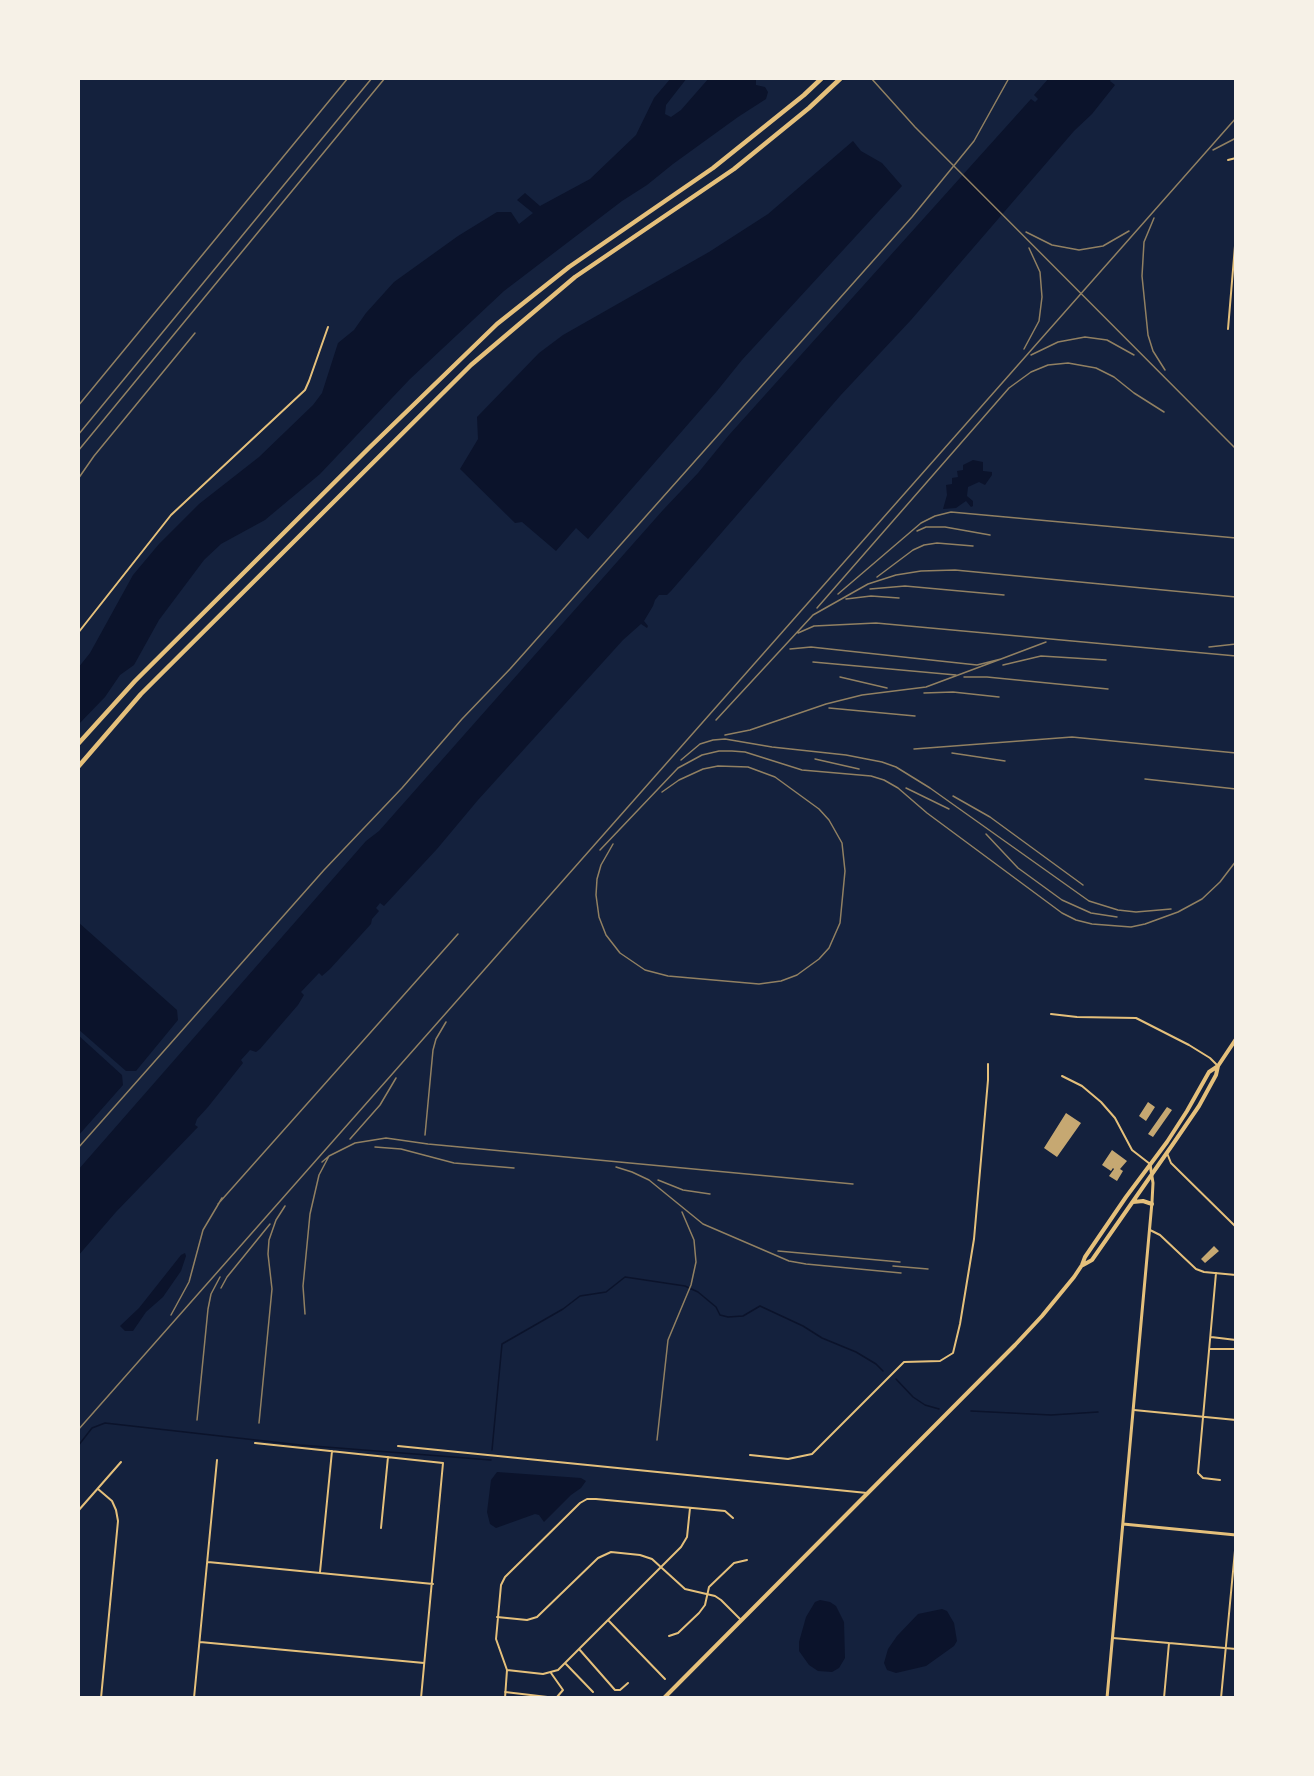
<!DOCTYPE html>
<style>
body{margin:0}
#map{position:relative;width:1314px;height:1776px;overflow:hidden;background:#14213d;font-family:"PT Sans Narrow",sans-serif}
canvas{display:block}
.frame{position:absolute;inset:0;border:80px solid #f6f1e7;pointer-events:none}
</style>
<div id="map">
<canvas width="1314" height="1776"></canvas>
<div class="frame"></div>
</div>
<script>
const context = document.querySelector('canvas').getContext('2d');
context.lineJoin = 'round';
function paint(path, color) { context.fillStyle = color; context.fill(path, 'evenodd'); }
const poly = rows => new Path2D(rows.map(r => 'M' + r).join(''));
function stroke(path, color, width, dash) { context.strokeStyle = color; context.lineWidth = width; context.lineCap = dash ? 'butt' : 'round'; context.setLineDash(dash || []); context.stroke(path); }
const water = poly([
 [671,78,687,78,666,105,665,114,671,117,681,110,709,78,756,78,756,85,765,87,768,92,766,99,738,117,673,164,647,185,622,201,504,291,410,379,320,474,265,520,221,544,204,560,159,620,134,665,120,675,105,697,78,725,78,668,90,653,133,575,159,544,199,504,259,457,313,405,322,393,338,343,354,330,366,313,394,282,458,236,497,212,511,212,519,224,533,213,517,200,525,193,540,206,590,179,636,135,654,98],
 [1049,78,1112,78,1110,81,1115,85,1092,114,1074,131,911,320,840,396,671,591,667,595,659,595,655,600,653,606,644,621,648,626,647,628,641,624,623,640,478,800,437,849,384,906,380,903,376,908,379,911,372,919,371,924,330,969,322,976,319,973,301,992,304,995,298,1005,260,1049,256,1052,250,1050,241,1060,243,1063,208,1107,197,1119,195,1125,198,1127,116,1212,78,1256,78,1170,366,841,379,831,663,510,698,473,729,435,1031,99,1035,102,1038,99,1034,95],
 [853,141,861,151,882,163,902,186,742,360,717,391,588,539,576,528,556,551,522,522,515,523,460,469,478,439,477,417,539,353,563,335,709,252,768,214],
 [973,460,983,462,983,471,992,472,992,475,985,485,979,482,968,487,967,496,973,501,973,506,971,507,966,501,956,508,943,509,947,495,946,485,952,484,952,478,958,477,957,471,963,470,963,465],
 [78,922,177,1010,178,1020,136,1071,126,1071,78,1029],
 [78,1035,122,1075,123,1085,78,1136],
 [185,1253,186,1256,181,1271,163,1297,146,1312,133,1331,125,1331,120,1326,139,1308,181,1255],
 [497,1472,581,1478,586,1481,581,1488,571,1495,544,1522,539,1515,535,1514,496,1528,490,1524,487,1512,491,1480],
 [820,1600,830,1602,836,1606,844,1622,845,1658,839,1668,832,1672,818,1671,809,1665,799,1651,799,1642,806,1617,815,1602],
 [942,1609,947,1611,954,1623,957,1641,954,1646,926,1666,896,1673,887,1670,884,1663,888,1649,897,1636,918,1614]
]);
const stream = poly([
 [896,1379,913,1397,925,1405,939,1409],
 [971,1411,1051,1415,1098,1412],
 [78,1446,92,1428,105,1423,300,1445,491,1460],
 [492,1450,502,1344,563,1309,580,1296,606,1292,625,1277,685,1286,698,1292,716,1307,720,1315,728,1317,743,1316,760,1306,803,1326,822,1338,856,1352,876,1364,883,1371]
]);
const building = poly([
 [1148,1102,1155,1107,1146,1121,1139,1116],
 [1167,1107,1172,1110,1153,1137,1148,1134],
 [1066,1113,1081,1123,1057,1157,1044,1148],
 [1112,1150,1127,1161,1120,1169,1123,1171,1117,1181,1109,1176,1114,1169,1113,1168,1111,1171,1102,1165],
 [1214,1246,1219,1251,1205,1263,1201,1259]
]);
const minor = poly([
 [1228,160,1236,158],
 [1228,329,1236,234],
 [78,633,171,515,305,390,309,381,328,327],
 [1051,1014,1077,1017,1136,1018,1189,1045,1210,1058,1218,1066],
 [1062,1076,1082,1086,1101,1102,1115,1118,1132,1150,1150,1164],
 [1167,1153,1171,1163,1236,1227],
 [1150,1230,1160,1235,1196,1269,1204,1272,1236,1275],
 [1216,1273,1198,1473,1203,1478,1220,1480],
 [1211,1337,1236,1340],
 [1210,1349,1236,1349],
 [1134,1410,1236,1420],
 [255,1443,443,1463,421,1698],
 [398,1446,867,1493],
 [750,1455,788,1459,812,1454,904,1362,940,1361,953,1353,960,1324,974,1239,988,1080,988,1064],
 [98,1489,112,1501,116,1510,118,1521,101,1698],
 [78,1511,121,1462],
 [381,1528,388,1457],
 [208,1562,433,1584],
 [320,1572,332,1451],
 [497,1617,527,1620,537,1617,598,1558,611,1552,640,1555,652,1559,685,1589,715,1596,721,1600,741,1620],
 [608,1620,665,1679],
 [669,1636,678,1633,699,1613,705,1605,709,1587,734,1563,747,1560],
 [1113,1638,1236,1649],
 [200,1642,424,1663],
 [579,1649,615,1690,620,1690,628,1683],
 [565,1663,593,1692],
 [507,1670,543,1674,558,1670,681,1547,687,1537,690,1508],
 [551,1673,563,1690,557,1697],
 [505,1692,556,1698],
 [194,1698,217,1460],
 [505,1698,507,1670,496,1639,501,1585,505,1577,580,1503,587,1499,596,1499,725,1511,733,1518],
 [1164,1698,1169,1643],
 [1221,1698,1236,1540]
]);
const tertiary = poly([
 [1123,1524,1236,1535],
 [1107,1698,1152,1202,1153,1183,1150,1164]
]);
const primary = poly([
 [1133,1202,1143,1201,1152,1204],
 [1083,1265,1092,1260,1173,1144,1199,1106,1216,1075,1218,1066,1236,1039],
 [664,1698,1015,1345,1042,1316,1074,1277,1082,1265,1085,1257,1126,1197,1167,1142,1187,1111,1209,1072,1218,1066]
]);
const motorway = poly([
 [78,744,135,681,369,448,497,324,569,267,713,168,804,95,822,78],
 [78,767,141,694,471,365,575,277,734,169,809,108,841,78]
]);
const rail = poly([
 [871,78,915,127,1236,449],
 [1213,150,1236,138],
 [1154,218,1144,242,1142,276,1148,335,1153,351,1165,370],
 [1026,232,1052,245,1079,250,1103,246,1129,231],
 [1024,349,1039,321,1042,297,1040,272,1029,248],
 [1031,355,1058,342,1085,337,1107,340,1134,355],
 [78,406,348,78],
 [78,435,372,78],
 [78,451,385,78],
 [78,479,94,456,195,333],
 [917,531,926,527,945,527,990,535],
 [877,577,913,550,924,545,937,543,973,546],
 [870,589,905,586,1004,595],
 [838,594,921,523,935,516,951,512,1236,538],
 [846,599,871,596,899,598],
 [817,608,1009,388,1031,372,1048,365,1068,363,1096,368,1114,377,1134,393,1164,412],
 [798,633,814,626,876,623,1236,656],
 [1209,647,1236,644],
 [790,649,811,647,977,665,1001,659,1046,642],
 [813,662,956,675],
 [1003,665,1041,656,1106,660],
 [840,677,887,688],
 [964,677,987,677,1108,689],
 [924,693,953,692,999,697],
 [829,708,915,716],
 [716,720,813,615,868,584,896,575,921,571,955,570,1236,597],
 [725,735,750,730,826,704,862,695,926,687,1001,659],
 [914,749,1072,737,1236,753],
 [952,753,1005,761],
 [815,759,859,769],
 [681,760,700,744,713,740,725,739,772,747,846,755,882,762,896,767,930,788,1089,901,1118,910,1136,912,1171,909],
 [1145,779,1236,789],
 [906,788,949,809],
 [953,796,990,817,1083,885],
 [986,834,1018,868,1062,900,1091,913,1117,917],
 [613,844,601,865,597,879,596,895,599,917,606,935,620,953,645,970,668,976,759,984,781,981,797,975,819,959,829,948,840,923,845,871,842,843,829,820,819,809,775,777,748,767,718,766,703,769,679,780,662,792],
 [600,850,678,768,702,755,719,751,732,751,745,752,802,770,871,776,884,780,898,788,927,813,1062,913,1076,920,1092,924,1131,927,1145,924,1178,912,1202,899,1220,882,1236,861],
 [425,1135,433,1050,436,1039,446,1022],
 [350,1139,380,1105,396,1078],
 [375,1147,401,1149,454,1163,514,1168],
 [78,1148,324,870,402,788,462,719,510,669,912,217,974,141,1009,78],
 [322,1162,329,1156,355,1143,386,1138,428,1144,853,1184],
 [616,1167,632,1172,649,1180,703,1224,789,1261,806,1264,901,1273],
 [658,1180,683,1190,710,1194],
 [218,1204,458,934],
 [778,1251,900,1262],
 [893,1266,928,1269],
 [221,1288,227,1277,270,1224],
 [305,1314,303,1286,310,1214,319,1175,329,1156],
 [171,1315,189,1282,203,1230,222,1198],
 [197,1420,208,1309,211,1294,220,1277],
 [259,1423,272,1289,268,1254,269,1240,276,1220,285,1206],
 [78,1430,1236,118],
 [657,1440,668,1340,691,1285,696,1262,694,1240,682,1212]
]);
paint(water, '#0b132b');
stroke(stream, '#0b132b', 1.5);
paint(building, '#c6a872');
stroke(minor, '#e5c07b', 2);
stroke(tertiary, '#e5c07b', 3);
stroke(primary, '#e5c07b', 4);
stroke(motorway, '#e5c07b', 4.5);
stroke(rail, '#918062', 1.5);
</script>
